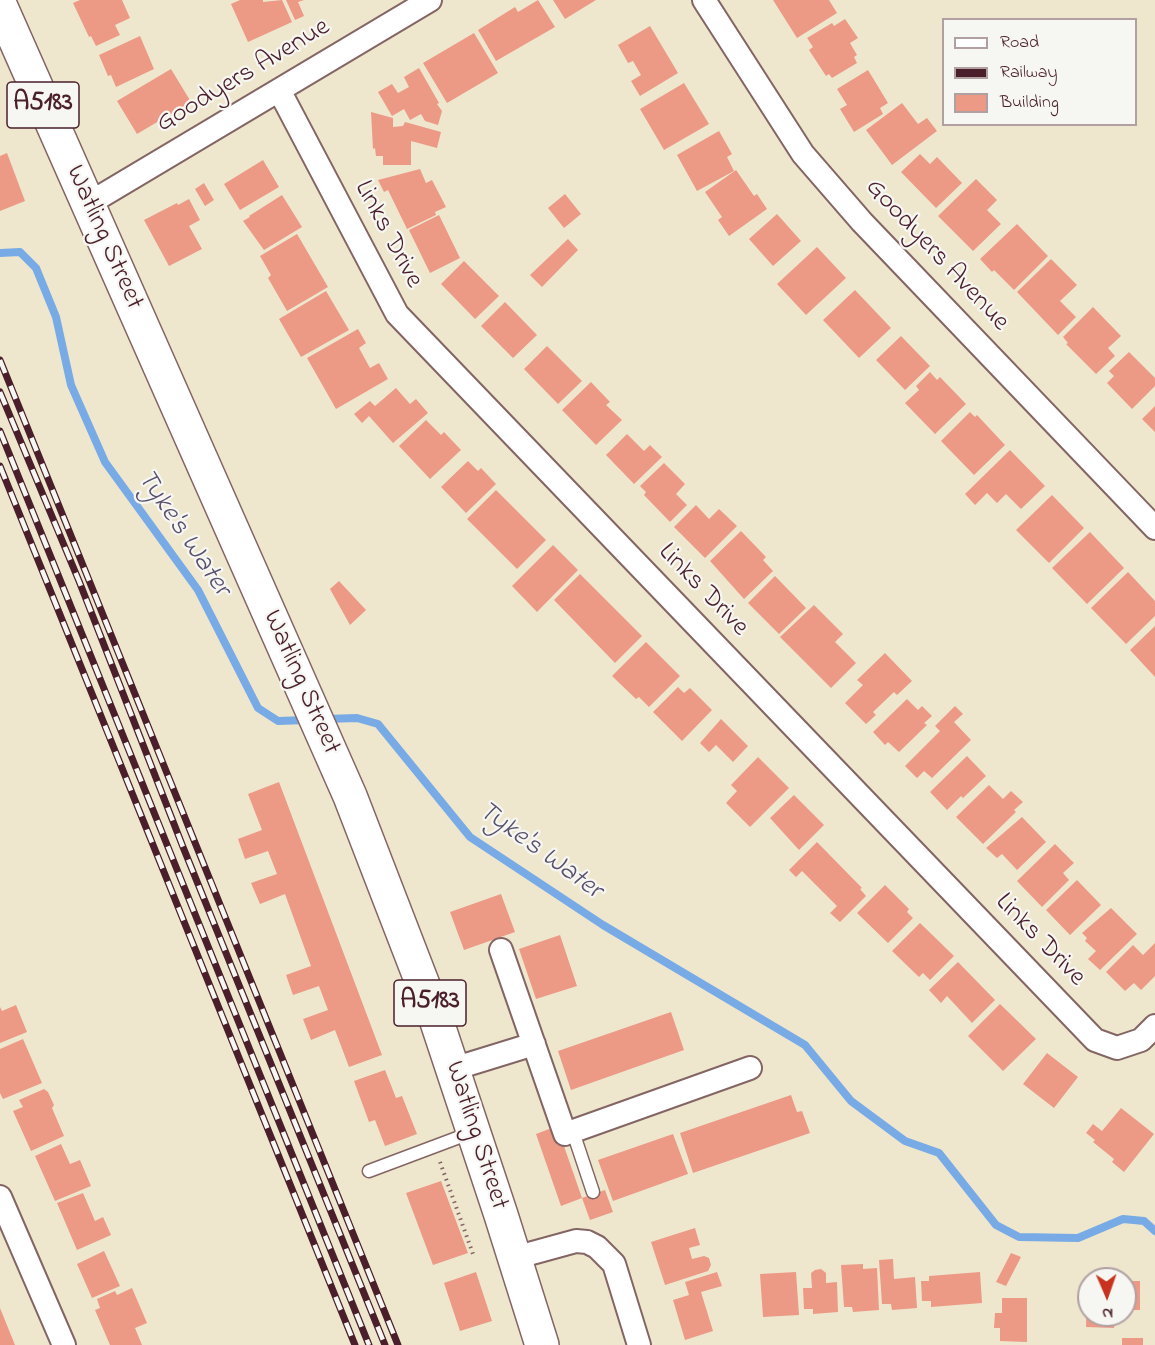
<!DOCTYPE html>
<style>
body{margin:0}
#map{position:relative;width:1155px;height:1345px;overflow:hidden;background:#eee7ce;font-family:"Indie Flower",sans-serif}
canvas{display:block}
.legend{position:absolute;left:942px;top:18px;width:195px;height:108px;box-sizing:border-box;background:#f6f6f2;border:2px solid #b1a0a2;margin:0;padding:8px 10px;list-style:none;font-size:18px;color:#4a1f2b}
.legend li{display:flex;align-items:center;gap:12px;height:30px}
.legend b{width:30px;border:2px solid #b1a0a2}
.north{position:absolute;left:1077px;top:1267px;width:60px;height:60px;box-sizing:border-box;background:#f6f6f2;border:2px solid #b1a0a2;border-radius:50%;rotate:178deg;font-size:16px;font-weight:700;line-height:24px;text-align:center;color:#4a1f2b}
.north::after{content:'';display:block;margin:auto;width:21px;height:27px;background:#c8321e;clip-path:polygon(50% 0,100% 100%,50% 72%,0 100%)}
</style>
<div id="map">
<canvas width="1155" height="1345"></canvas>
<ul class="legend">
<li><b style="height:8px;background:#fff"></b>Road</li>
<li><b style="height:8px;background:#4a1f2b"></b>Railway</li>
<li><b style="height:16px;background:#ec9986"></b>Building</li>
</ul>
<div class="north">N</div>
</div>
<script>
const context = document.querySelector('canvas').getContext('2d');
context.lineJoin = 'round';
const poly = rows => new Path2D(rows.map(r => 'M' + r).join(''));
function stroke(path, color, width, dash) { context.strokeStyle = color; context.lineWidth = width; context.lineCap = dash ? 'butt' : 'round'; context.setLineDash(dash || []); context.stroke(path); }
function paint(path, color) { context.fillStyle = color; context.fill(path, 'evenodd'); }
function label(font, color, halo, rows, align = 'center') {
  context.font = font + ' "Indie Flower",sans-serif'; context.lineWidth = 4.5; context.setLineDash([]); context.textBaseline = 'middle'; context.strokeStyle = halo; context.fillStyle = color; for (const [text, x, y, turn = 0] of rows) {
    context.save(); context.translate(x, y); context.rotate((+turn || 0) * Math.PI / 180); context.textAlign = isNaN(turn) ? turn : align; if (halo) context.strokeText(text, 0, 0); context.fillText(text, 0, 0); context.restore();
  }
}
const stream = poly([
 [0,253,20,252,36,268,56,317,71,385,105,462,198,590,258,708,278,721,307,720],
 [325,719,357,718,378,724,470,837,603,925,805,1045,851,1101,905,1141,939,1153,996,1225,1019,1237,1078,1238,1123,1219,1144,1221,1155,1231]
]);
const building = poly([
 [80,0,122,0,130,18,115,25,120,35,96,46,91,36,89,37,73,3],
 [240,0,263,0,263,2,282,0,292,22,248,42,231,4],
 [286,0,304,0,298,2,304,16,295,20],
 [538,0,555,27,496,61,478,30,515,7,518,12],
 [553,0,596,0,565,19],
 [773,0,829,0,837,13,797,38],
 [845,19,858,38,850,43,857,55,854,57,857,63,832,78,829,74,826,76,809,50,813,47,807,38,832,23,834,26],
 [650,26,678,73,640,96,631,81,641,75,633,61,628,63,618,45],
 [474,33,498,73,447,103,423,63],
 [140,36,154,69,116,87,111,75,108,76,99,55],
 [419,68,439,103,437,104,442,111,438,125,425,121,421,114,410,120,404,109,392,116,378,92,392,84,398,93,409,87,404,77],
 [171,69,191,102,137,134,117,101],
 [868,70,888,103,880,108,883,114,854,132,840,109,847,105,837,89],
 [684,83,709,124,664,150,640,109],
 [902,103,918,124,927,118,937,131,892,165,866,130],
 [371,112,393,118,393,127,403,126,405,122,441,132,437,148,411,141,411,165,383,165,383,156,376,156,375,148,373,149],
 [719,131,732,154,727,157,734,171,697,191,677,155],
 [7,153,25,201,0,211,0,156],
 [920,154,930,164,937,157,962,183,936,208,901,172],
 [263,160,279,187,240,210,224,184],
 [420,169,426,183,432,180,446,207,435,212,436,215,407,229,388,190,384,192,378,180],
 [736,170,754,196,757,194,767,209,729,236,718,220,722,217,705,192],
 [976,179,997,200,987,210,1001,224,973,251,938,216],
 [204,183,214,200,205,206,195,189],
 [565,194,581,214,564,228,548,208],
 [282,195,302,227,264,250,243,221,250,217,249,216],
 [189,199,200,220,189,226,202,249,169,266,144,220,177,203,178,205],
 [777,214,801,241,773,266,749,239],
 [439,215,460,258,430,273,409,230],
 [1017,224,1048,256,1014,290,994,270,992,272,980,259],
 [297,234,328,287,287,311,268,278,271,275,260,256],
 [568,239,578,250,542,287,530,275],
 [817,247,846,278,806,315,777,284],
 [1051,259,1077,285,1060,301,1076,317,1058,335,1017,292],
 [464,261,499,296,475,319,441,284],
 [855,290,891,328,859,358,823,320],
 [326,291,349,330,301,357,279,319],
 [505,302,537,335,513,358,481,326],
 [1093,307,1121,336,1108,348,1115,356,1096,374,1066,344,1068,343,1063,337],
 [358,329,366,343,359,348,370,368,379,363,388,379,336,409,307,358],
 [901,336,930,366,905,390,876,360],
 [547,346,582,381,558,404,524,369],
 [1129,352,1155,378,1155,386,1132,409,1107,383,1114,376,1109,371],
 [930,372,937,380,940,377,966,404,935,434,905,403,919,390,916,386],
 [591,382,610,402,606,405,622,420,596,445,562,410],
 [396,388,410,404,416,399,428,413,393,443,369,416,362,423,354,414,370,401,375,406],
 [1155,406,1155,432,1142,419],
 [970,412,975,417,977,415,1005,445,974,475,941,441],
 [426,420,441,435,444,432,461,450,430,479,399,446],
 [627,434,644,451,650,445,662,457,634,484,606,455],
 [1010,450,1045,486,1021,509,1006,494,997,503,987,493,975,505,965,494],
 [468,461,478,471,481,468,496,484,466,513,441,487],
 [664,463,685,484,676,494,687,505,670,522,644,495,646,492,640,486],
 [496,490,546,540,517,569,467,519],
 [1052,495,1084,528,1049,563,1016,530],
 [696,505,709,519,719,509,737,526,705,558,674,527],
 [741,531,766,557,763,560,773,571,744,599,710,561],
 [1090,532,1124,568,1087,604,1052,568],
 [553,545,578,570,537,612,512,586],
 [1128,572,1155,601,1155,616,1126,644,1091,608],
 [580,574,642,636,615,663,554,600],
 [775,576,806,608,779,634,748,603],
 [339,581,366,610,350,625,330,589],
 [814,605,843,634,835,642,856,663,831,688,780,637],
 [1155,626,1155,677,1130,650],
 [646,642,680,676,649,707,639,697,636,699,612,676],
 [885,653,912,681,897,695,894,692,873,712,876,715,866,724,845,703,863,685,857,680],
 [678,687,684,693,690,688,712,710,682,741,653,712],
 [907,699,918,710,922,706,932,716,924,723,927,725,899,752,888,742,885,745,873,732],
 [955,706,963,714,954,722,971,740,932,778,924,771,917,778,905,766,940,731,935,726],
 [721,719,748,746,733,762,716,745,709,752,700,743],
 [967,756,986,776,963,798,961,796,947,810,930,792],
 [758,757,789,788,750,827,726,803,737,791,731,785],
 [279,782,382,1055,349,1067,335,1030,311,1040,303,1019,328,1010,319,986,293,995,286,975,311,966,285,894,260,904,251,883,277,874,268,851,245,859,238,839,262,830,248,794],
 [989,785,1003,799,1011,791,1023,802,1014,810,1016,812,983,844,956,817],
 [794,795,824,825,799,850,770,818],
 [1022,817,1046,842,1017,870,1002,854,997,858,986,848],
 [817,842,862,888,860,889,866,896,840,922,830,913,837,906,802,871,796,877,789,870],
 [1055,844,1074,863,1063,873,1069,880,1042,907,1017,881],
 [1077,880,1101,905,1070,935,1046,910],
 [885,885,909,909,907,912,913,918,888,943,857,913],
 [501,894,515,932,464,950,450,912],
 [1111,908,1137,934,1100,970,1088,959,1096,951,1085,941,1087,938,1082,933],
 [920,923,954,956,930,980,923,973,919,977,892,951],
 [560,935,577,986,536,999,519,949],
 [1155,943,1155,976,1141,990,1134,983,1125,991,1106,972,1133,945,1143,955],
 [958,962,995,1000,972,1023,947,996,941,1003,929,990],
 [1000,1004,1036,1039,1003,1071,968,1036],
 [16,1005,27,1032,0,1043,0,1007,2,1011],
 [671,1012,684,1050,571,1090,558,1051],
 [23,1039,42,1083,3,1099,0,1093,0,1049],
 [1047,1053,1078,1077,1054,1108,1023,1084],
 [385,1070,396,1098,402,1096,417,1134,385,1146,375,1120,369,1122,354,1081],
 [44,1089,48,1092,54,1105,52,1108,64,1136,31,1151,13,1111,23,1107,19,1100],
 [791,1095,797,1112,802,1111,810,1133,693,1173,680,1133],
 [1121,1108,1154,1134,1124,1172,1112,1162,1114,1159,1093,1142,1095,1140,1086,1133,1093,1124,1102,1131],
 [557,1126,582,1198,561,1206,536,1134],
 [673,1134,688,1174,613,1201,598,1160],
 [61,1144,70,1164,80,1160,91,1186,55,1201,35,1156],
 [441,1181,468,1253,433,1265,406,1193],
 [605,1190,613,1212,590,1220,582,1198],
 [83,1193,95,1221,103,1217,111,1235,77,1250,57,1203],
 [695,1228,700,1245,689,1248,692,1259,704,1256,709,1258,711,1265,708,1271,665,1285,651,1242],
 [104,1251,120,1286,92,1298,77,1264],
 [1011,1253,1021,1257,1006,1286,996,1282],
 [893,1259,894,1279,915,1277,917,1308,892,1310,891,1304,882,1304,879,1260],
 [863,1264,863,1269,877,1268,879,1310,853,1312,852,1307,844,1307,841,1265],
 [821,1269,826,1273,826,1283,837,1282,838,1312,813,1314,813,1309,804,1309,803,1288,812,1288,811,1273,815,1270],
 [476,1272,492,1321,460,1331,444,1283],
 [717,1272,722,1286,701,1292,713,1331,685,1340,673,1300,689,1295,685,1282],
 [796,1272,799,1315,763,1317,760,1274],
 [980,1272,982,1303,931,1307,931,1301,922,1301,921,1281,929,1281,929,1276],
 [1087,1280,1089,1280,1089,1315,1115,1315,1114,1328,1086,1327],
 [1125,1281,1140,1281,1140,1310,1125,1310],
 [132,1288,147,1323,135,1328,142,1345,110,1345,95,1310,100,1308,97,1299,115,1291,117,1295],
 [1002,1298,1027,1298,1027,1342,1000,1341,1000,1328,994,1328,995,1313,1002,1313],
 [0,1308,15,1345,0,1345],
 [1122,1338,1143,1338,1143,1345,1122,1345]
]);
const path = poly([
 [440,1162,473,1254]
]);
const service = poly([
 [573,1132,593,1192],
 [369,1171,473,1132]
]);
const minor = poly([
 [704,0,803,154,862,222,1155,528],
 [279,90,397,314,1095,1040,1117,1048,1141,1040,1155,1026],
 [88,204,430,0],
 [501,950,565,1134,750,1068],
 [453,1069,534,1044],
 [0,1197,64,1345],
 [514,1258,576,1241,587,1242,597,1247,614,1264,639,1345]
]);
const primary = poly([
 [0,5,350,796,435,1016,501,1215,542,1345]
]);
const rail = poly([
 [0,360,398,1345],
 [0,392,79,581,183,847,385,1345],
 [0,431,369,1345],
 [0,466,355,1345]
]);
const shields = [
 [43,105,72],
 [430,1003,72]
];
const shieldNames = [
 ["A5183",43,105],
 ["A5183",430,1003]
];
const streetNames = [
 ["Goodyers Avenue",244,77,-31],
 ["Links Drive",387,235,62],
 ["Watling Street",103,238,66],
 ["Goodyers Avenue",936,256,47],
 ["Links Drive",702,591,46],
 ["Watling Street",300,683,66],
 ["Links Drive",1039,941,46],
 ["Watling Street",475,1136,72]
];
const waterNames = [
 ["Tyke's Water",182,534,56],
 ["Tyke's Water",539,852,36]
];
stroke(stream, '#78abe5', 8);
paint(building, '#ec9986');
stroke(service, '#836564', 15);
stroke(minor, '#836564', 26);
stroke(primary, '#836564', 36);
stroke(path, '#836564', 4, [1.5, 4.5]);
stroke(service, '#fff', 12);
stroke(minor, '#fff', 22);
stroke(primary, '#fff', 33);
stroke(rail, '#4a1f2b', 7);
stroke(rail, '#f6f6f2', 4.5, [14]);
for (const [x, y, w] of shields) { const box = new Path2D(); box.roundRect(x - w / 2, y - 23, w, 46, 4.5); context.fillStyle = '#f6f6f2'; context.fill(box); stroke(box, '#4a1f2b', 1.5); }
label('bold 26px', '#4a1f2b', null, shieldNames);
label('27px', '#4a1f2b', '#f6f6f2', streetNames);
label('italic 28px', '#5a506c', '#f6f6f2', waterNames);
</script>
